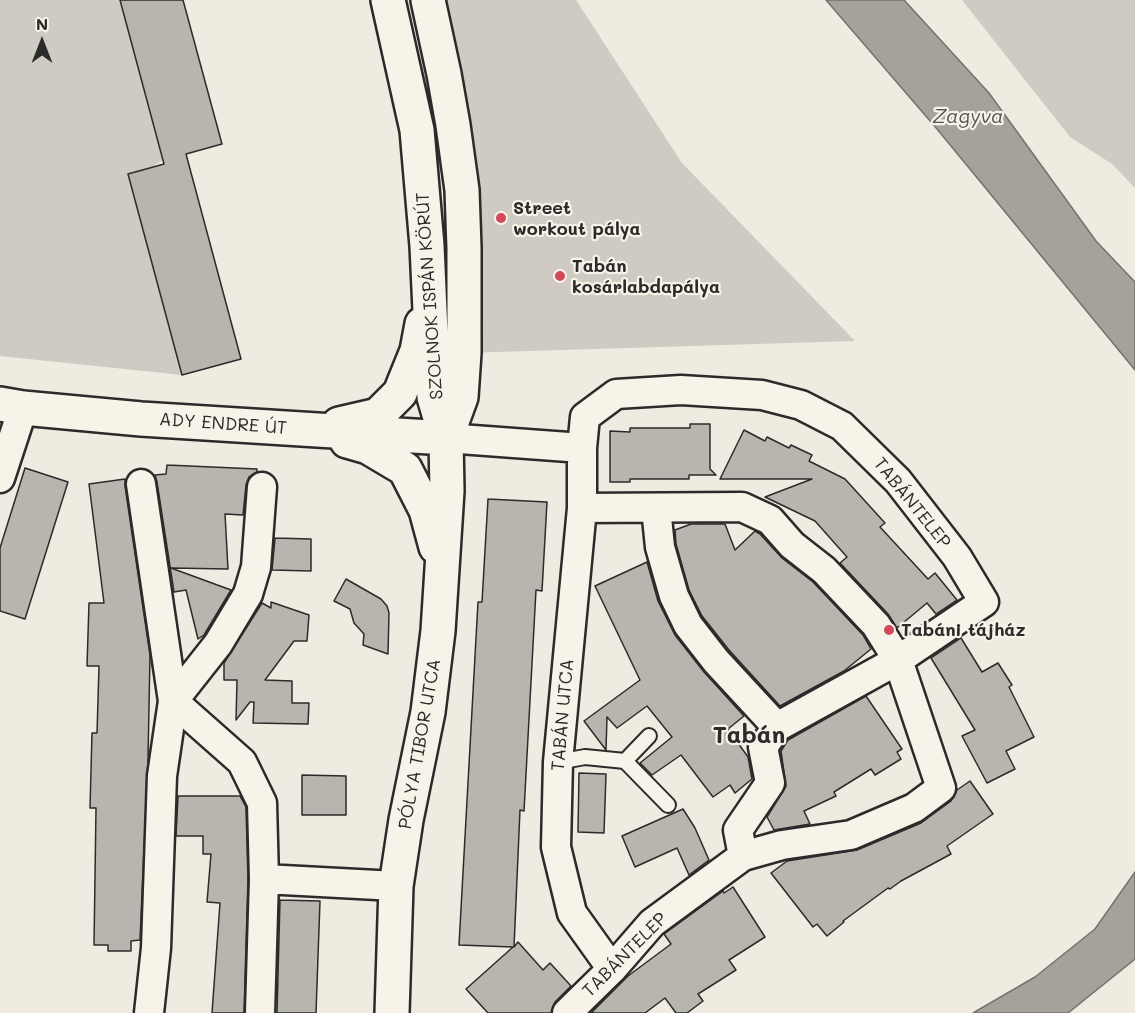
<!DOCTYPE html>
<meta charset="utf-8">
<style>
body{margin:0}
#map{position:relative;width:1135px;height:1013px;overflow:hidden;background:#efebe0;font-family:Mali,sans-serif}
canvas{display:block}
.north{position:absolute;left:12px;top:12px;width:60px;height:60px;-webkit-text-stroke:4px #f7f3e8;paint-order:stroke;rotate:0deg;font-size:16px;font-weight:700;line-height:24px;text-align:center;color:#2b2b2b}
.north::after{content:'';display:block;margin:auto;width:21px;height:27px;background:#2b2b2b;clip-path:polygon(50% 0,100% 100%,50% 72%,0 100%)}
</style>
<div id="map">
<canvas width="1135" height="1013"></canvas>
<div class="north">N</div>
</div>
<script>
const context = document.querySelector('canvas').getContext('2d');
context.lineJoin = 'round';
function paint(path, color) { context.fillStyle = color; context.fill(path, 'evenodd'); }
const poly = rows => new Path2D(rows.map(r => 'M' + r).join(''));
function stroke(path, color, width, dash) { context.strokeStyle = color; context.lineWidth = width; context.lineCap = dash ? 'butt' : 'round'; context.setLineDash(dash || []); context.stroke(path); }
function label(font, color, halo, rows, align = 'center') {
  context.font = font + ' Mali,sans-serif'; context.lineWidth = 4.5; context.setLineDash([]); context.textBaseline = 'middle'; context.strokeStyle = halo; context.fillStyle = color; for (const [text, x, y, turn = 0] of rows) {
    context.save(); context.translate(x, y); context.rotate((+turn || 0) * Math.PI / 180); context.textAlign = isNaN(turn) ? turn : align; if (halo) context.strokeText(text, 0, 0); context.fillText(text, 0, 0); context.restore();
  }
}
const green = poly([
 [0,0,120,0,163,160,150,168,128,174,182,375,0,356],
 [428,0,576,0,682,163,855,341,464,353],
 [962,0,1135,0,1135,188,1112,164,1070,137]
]);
const water = poly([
 [826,0,904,0,989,93,1096,241,1135,282,1135,370,937,129,826,0],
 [1135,872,1135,959,1068,1013,973,1013,1035,977,1095,929,1135,872]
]);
const building = poly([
 [120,0,183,0,222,144,186,154,241,359,182,375,128,174,164,164,120,0],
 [690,424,710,424,710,469,716,475,689,475,689,479,630,479,630,482,610,482,610,431,630,432,630,428,690,428,690,424],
 [744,430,765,441,767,437,789,448,791,445,812,455,809,461,845,479,885,523,880,527,928,579,935,573,957,600,936,614,927,603,897,628,888,614,840,563,847,557,815,521,765,497,812,479,720,479,744,430],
 [167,465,257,469,257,472,249,477,246,485,243,515,225,514,228,569,171,568,231,590,204,635,198,639,186,590,174,592,157,482,155,475,166,474,167,465],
 [25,468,68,482,25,619,0,611,0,548,25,468],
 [125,479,125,486,150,655,148,760,140,940,131,941,131,951,108,951,108,945,94,945,96,808,90,808,92,733,97,733,99,666,87,666,89,603,104,603,89,484,125,479],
 [488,499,547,502,542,591,536,590,524,811,520,810,514,947,518,942,543,970,550,963,571,986,555,1002,551,1013,488,1013,466,989,513,947,459,945,478,602,482,602,488,499],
 [691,524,725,524,735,550,755,531,760,534,782,558,813,582,863,635,871,649,844,671,780,706,729,650,702,616,689,590,676,544,675,530,691,524],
 [275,538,311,539,311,571,272,570,275,538],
 [647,562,658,601,675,635,704,672,744,716,728,729,748,757,752,779,735,793,730,785,713,797,681,755,652,775,640,763,672,737,647,706,617,728,607,717,606,750,584,721,640,680,595,586,647,562],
 [346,579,381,599,387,606,389,613,388,654,363,645,364,634,354,623,350,609,334,601,346,579],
 [271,602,309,615,307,641,294,641,265,680,292,681,292,703,309,703,308,724,253,723,254,702,250,702,236,720,237,680,224,680,224,663,262,603,271,608,271,602],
 [961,638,982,672,998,663,1012,685,1009,687,1034,737,1006,751,1015,769,987,783,962,736,975,730,931,658,961,638],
 [866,696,902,749,897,752,901,759,875,775,871,769,834,792,836,796,804,811,810,824,774,830,767,817,786,786,781,751,788,740,866,696],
 [579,773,606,774,604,833,578,832,579,773],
 [302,775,346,776,346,815,302,815,302,775],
 [970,781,993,814,947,846,951,854,901,881,890,889,888,888,843,921,844,922,827,936,817,924,813,927,771,873,787,861,857,850,921,823,951,801,957,790,970,781],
 [178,796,240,796,246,807,248,879,244,1013,212,1013,220,903,207,902,211,854,203,854,203,836,176,836,178,796],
 [683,809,695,828,709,860,689,875,677,848,635,867,622,836,683,809],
 [733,887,765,937,729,960,736,970,698,994,703,1001,687,1013,676,1013,665,998,645,1013,591,1013,628,976,671,944,664,934,723,891,724,893,733,887],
 [280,900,320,901,316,1013,277,1013,280,900]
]);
const service = poly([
 [625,761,649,736],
 [558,762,585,757,625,761,668,805]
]);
const minor = poly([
 [446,438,582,448],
 [0,478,23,408],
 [141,484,173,701,162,776,156,948,149,1013],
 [656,508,660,547,674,596,688,625,716,661,777,727],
 [173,701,242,762,262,803,264,879,260,1013],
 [173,701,218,644,248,594,256,567,262,487],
 [264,879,396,886],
 [612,969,572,913,556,847,558,762,582,508,582,448,585,417,616,394,681,390,762,395,801,405,842,426,898,481,957,557,984,602,898,660,777,727,763,747,770,783,738,830,743,856],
 [567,1013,612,969,652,923,743,856,782,845,851,835,914,808,941,788,898,660,876,625,824,570,792,545,770,520,742,507,582,508]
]);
const tertiary = poly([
 [388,0,417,130,427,246,434,397,446,438,447,491,438,631,428,712,406,820,396,886,392,1013],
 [428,0,444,74,453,125,462,190,464,248,464,353,461,397,446,438],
 [0,404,23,408,141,419,446,438],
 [339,424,378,415,400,393,417,351,422,324],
 [347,441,368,447,405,469,426,510,436,547]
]);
const markers = [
 [501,218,6,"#d1495b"],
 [560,276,6,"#d1495b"],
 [889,630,6,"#d1495b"]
];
const poiNames = [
 ["Street",513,208],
 ["workout pálya",513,229],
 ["Tabán",572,266],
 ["kosárlabdapálya",572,287],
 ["Tabáni tájház",901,630]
];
const streetNames = [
 ["SZOLNOK ISPÁN KÖRÚT",430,296,-94],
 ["ADY ENDRE ÚT",223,424,4],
 ["TABÁNTELEP",912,503,51],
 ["TABÁN UTCA",563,715,-85],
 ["PÓLYA TIBOR UTCA",420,744,-80],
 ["TABÁNTELEP",625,955,-45]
];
const waterNames = [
 ["Zagyva",968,117]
];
const districtNames = [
 ["Tabán",749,736]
];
paint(green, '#cfcbc2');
paint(water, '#a4a29a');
stroke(water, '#74726e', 1.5);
paint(building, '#b8b5ae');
stroke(building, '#2b2b2b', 1.5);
stroke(service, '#2b2b2b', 18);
stroke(minor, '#2b2b2b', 33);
stroke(tertiary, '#2b2b2b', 38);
stroke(service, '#f7f3e8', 14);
stroke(minor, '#f7f3e8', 28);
stroke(tertiary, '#f7f3e8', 33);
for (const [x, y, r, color] of markers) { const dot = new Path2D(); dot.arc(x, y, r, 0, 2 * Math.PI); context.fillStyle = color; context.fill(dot); stroke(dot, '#f7f3e8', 2); }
label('bold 18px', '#2b2b2b', '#f7f3e8', poiNames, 'left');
label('18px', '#2b2b2b', '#f7f3e8', streetNames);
label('italic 20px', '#555552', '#f7f3e8', waterNames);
label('bold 24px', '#2b2b2b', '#f7f3e8', districtNames);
</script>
